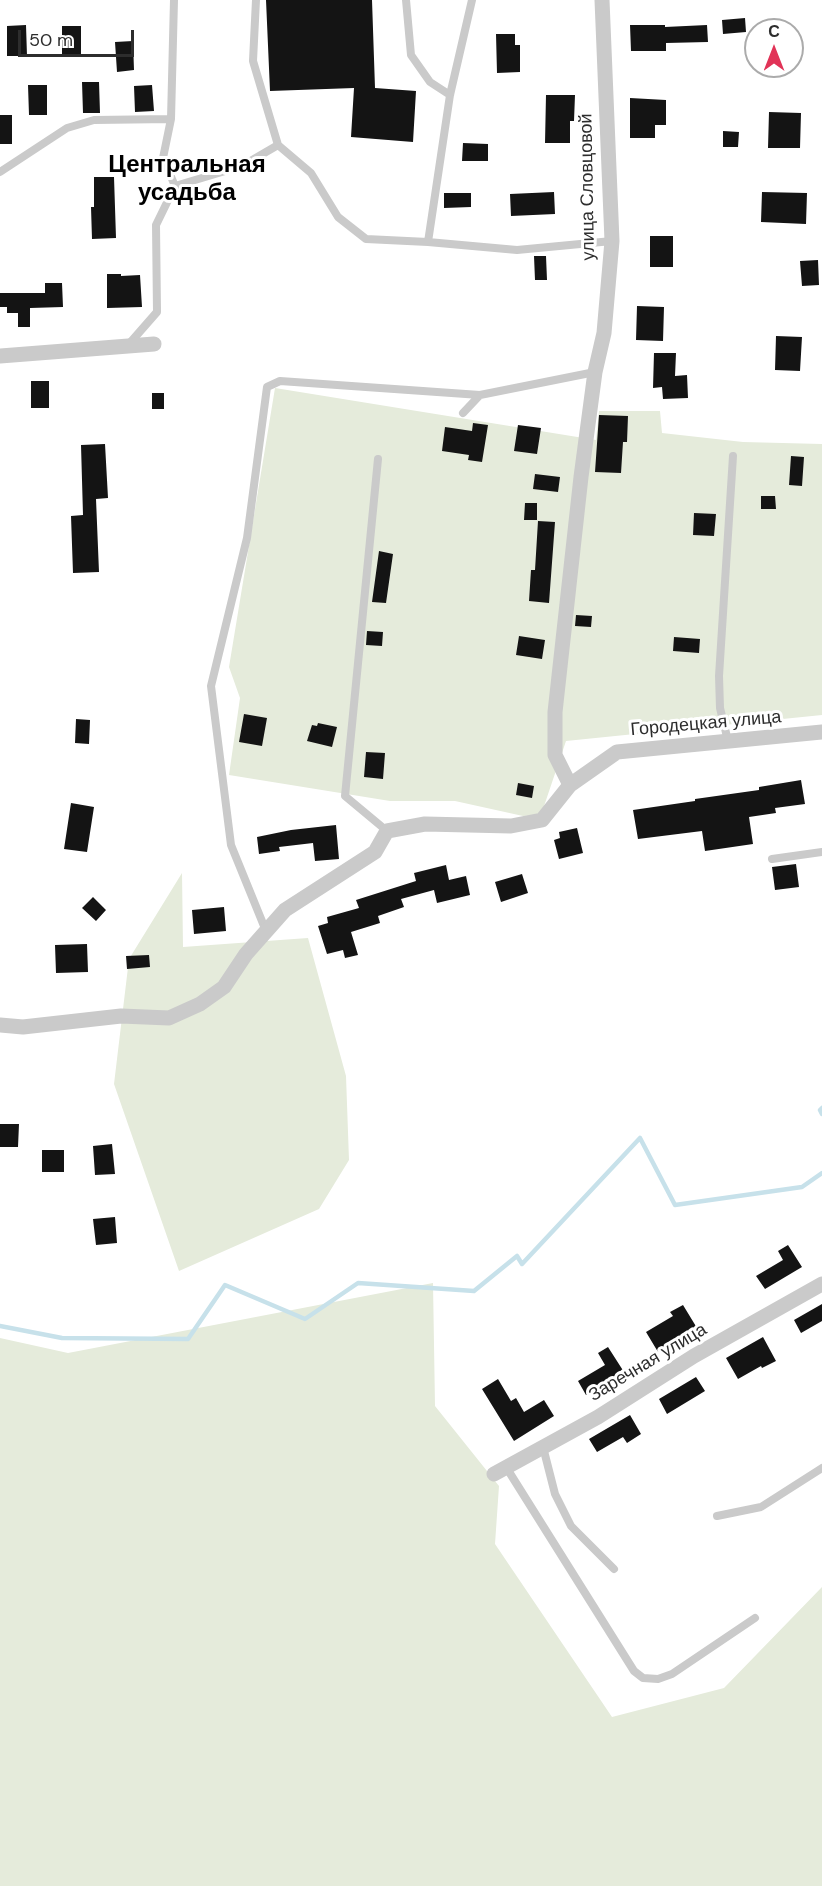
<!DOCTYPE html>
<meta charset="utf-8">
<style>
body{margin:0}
#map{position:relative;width:822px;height:1886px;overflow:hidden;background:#fff;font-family:"DM Sans",sans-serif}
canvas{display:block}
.north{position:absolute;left:744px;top:18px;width:60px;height:60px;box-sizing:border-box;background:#fff;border:2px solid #ababab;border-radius:50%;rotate:0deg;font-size:16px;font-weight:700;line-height:24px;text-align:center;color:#2d2d2d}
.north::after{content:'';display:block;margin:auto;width:21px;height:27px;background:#e13357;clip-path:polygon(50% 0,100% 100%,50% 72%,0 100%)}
.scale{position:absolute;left:18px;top:30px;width:116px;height:27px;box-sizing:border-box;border:3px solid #2d2d2d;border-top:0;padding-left:8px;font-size:18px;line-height:21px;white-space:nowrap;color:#2d2d2d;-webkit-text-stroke:4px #fff;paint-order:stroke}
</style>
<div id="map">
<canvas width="822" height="1886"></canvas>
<div class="north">С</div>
<div class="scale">50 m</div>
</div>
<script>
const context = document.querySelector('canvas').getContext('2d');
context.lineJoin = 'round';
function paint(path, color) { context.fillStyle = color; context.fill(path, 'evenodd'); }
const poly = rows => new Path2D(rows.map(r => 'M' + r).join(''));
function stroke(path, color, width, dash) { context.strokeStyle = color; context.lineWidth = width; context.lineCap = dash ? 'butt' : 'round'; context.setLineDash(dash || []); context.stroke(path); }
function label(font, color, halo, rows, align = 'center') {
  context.font = font + ' "DM Sans",sans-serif'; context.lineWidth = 6; context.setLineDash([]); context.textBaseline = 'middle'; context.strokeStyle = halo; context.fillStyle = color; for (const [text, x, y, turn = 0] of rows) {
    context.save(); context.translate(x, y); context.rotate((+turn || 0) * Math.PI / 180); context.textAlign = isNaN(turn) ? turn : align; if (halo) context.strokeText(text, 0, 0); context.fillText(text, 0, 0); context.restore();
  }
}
const green = poly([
 [275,388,596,440,599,411,660,411,662,433,743,442,822,444,822,715,566,741,541,815,523,816,455,801,390,801,229,775,240,698,229,667],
 [182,873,183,947,308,938,346,1076,349,1160,319,1209,179,1271,114,1084,129,959],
 [433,1283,435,1406,499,1486,495,1544,612,1717,724,1688,822,1587,822,1886,0,1886,0,1338,68,1353]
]);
const stream = poly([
 [822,1108,820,1110,822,1114],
 [0,1326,62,1338,188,1339,225,1285,305,1319,358,1283,474,1291,517,1256,522,1264,640,1138,675,1205,802,1187,822,1173]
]);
const building = poly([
 [266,0,372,0,375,88,416,91,413,142,351,137,354,88,270,91],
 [745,18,746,32,723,34,722,20],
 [26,25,27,56,7,56,7,26],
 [630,25,665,25,665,27,707,25,708,42,666,43,666,51,631,51],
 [62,26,81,26,81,55,62,56],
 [496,34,515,34,515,45,520,45,520,72,497,73],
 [133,41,134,70,117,72,115,42],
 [82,82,99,82,100,113,83,113],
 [28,85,47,85,47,115,29,115],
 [152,85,154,111,135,112,134,86],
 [546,95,575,95,574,121,570,121,570,143,545,143],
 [630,98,666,100,666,125,655,125,655,138,630,138],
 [769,112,801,113,800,148,768,148],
 [0,115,12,115,12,144,0,144],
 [723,131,739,132,738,147,723,147],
 [463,143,488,144,488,161,462,161],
 [94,177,114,177,116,238,92,239,91,207,94,207],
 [554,192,555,214,511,216,510,194],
 [762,192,807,193,806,224,761,222],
 [444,193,471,193,471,207,444,208],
 [650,236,673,236,673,267,650,267],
 [534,256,546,256,547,280,535,280],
 [818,260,819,285,802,286,800,261],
 [107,274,121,274,121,276,140,275,142,307,107,308],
 [45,283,62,283,63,307,30,308,30,327,18,327,18,313,7,313,7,307,0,307,0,293,45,293],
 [637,306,664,307,663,341,636,340],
 [776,336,802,337,800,371,775,370],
 [654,353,676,353,675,376,687,375,688,398,663,399,662,387,653,388],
 [31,381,49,381,49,408,31,408],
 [152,393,164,393,164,409,152,409],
 [599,415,628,416,627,442,623,442,621,473,595,472],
 [473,423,488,425,482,462,468,460,469,455,442,451,445,427,472,431],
 [518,425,541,428,537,454,514,451],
 [105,444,108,498,96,499,99,572,73,573,71,516,83,515,81,445],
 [791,456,804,457,802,486,789,485],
 [535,474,560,477,558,492,533,489],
 [761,496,775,496,776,509,761,509],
 [525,503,537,503,537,520,524,520],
 [694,513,716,514,714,536,693,535],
 [538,521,555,522,549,603,529,601,531,570,535,570],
 [379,551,393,554,386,603,372,602],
 [576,615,592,616,591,627,575,626],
 [367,631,383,632,382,646,366,645],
 [519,636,545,640,542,659,516,655],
 [674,637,700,639,699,653,673,651],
 [244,714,267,718,262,746,239,742],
 [76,719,90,720,89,744,75,743],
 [318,723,337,727,332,747,307,741,312,725,317,726],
 [366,752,385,753,383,779,364,777],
 [801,780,805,804,775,808,776,813,749,817,753,844,705,851,702,831,638,839,633,810,695,801,695,799,759,790,759,787],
 [518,783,534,786,532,798,516,795],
 [71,803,94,807,87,852,64,849],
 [336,825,339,859,315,861,313,843,279,847,280,851,259,854,257,837,291,830],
 [577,828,583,853,559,859,554,840,560,838,559,832],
 [796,864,799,887,775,890,772,867],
 [446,865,449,880,466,876,470,895,437,903,434,890,401,899,404,907,378,916,380,923,351,932,358,955,345,958,343,950,327,954,318,926,328,923,327,917,359,908,356,900,416,881,414,873],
 [522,874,528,893,501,902,495,882],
 [93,897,106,910,96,921,82,908],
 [224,907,226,931,194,934,192,910],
 [87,944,88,972,56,973,55,945],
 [149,955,150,967,127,969,126,956],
 [0,1124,19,1124,18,1147,0,1147],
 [112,1144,115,1174,95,1175,93,1146],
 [42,1150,64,1150,64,1172,42,1172],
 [115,1217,117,1243,96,1245,93,1219],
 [788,1245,802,1267,765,1289,756,1276,783,1260,778,1251],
 [822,1304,822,1321,801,1333,794,1320],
 [683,1305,697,1328,658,1352,646,1332,673,1316,670,1312],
 [763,1337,776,1361,762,1368,761,1366,738,1379,726,1358],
 [608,1347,624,1372,586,1395,578,1381,605,1365,598,1353],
 [696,1377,705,1391,667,1414,659,1399],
 [498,1379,511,1401,516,1398,524,1412,544,1400,554,1416,514,1441,482,1389],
 [630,1415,641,1434,627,1443,623,1437,597,1452,589,1439]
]);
const lane = poly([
 [256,0,253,61,278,145,311,173,338,217,366,239,428,242,517,250,612,241],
 [406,0,411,55,430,82,450,95],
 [0,172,67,128,94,120,171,119],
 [175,186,242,166,278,145],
 [428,242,450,95,472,0],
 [129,344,157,312,156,225,175,186,163,158,171,119,174,0],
 [463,413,480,395,595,372],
 [378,459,345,796,387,831],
 [728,741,720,708,719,676,733,456],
 [772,859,822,852],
 [266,931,231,845,211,686,247,538,267,387,280,381,480,395],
 [543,1447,555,1494,571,1526,614,1569],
 [506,1467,634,1671,643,1678,658,1679,672,1674,755,1618],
 [717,1516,761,1507,822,1468]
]);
const street = poly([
 [0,356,154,344],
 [570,785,555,755,555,712,581,477,595,372,604,333,612,241,602,0],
 [0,1025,23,1027,121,1016,169,1018,200,1004,224,987,246,954,285,910,375,852,387,831,425,824,511,826,542,820,570,785,617,752,822,732],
 [494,1474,598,1417,694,1356,822,1284]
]);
const streetNames = [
 ["улица Словцовой",588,187,-91],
 ["Городецкая улица",706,724,-5],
 ["Заречная улица",648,1363,-31]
];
const districtNames = [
 ["Центральная",187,166],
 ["усадьба",187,194]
];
paint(green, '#e5ebdb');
stroke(stream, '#c7e1ea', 4.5);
paint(building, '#141414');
stroke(lane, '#cacaca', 8);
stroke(street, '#cacaca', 15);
label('18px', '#2d2d2d', '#fff', streetNames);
label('bold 24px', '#000', '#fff', districtNames);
</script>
